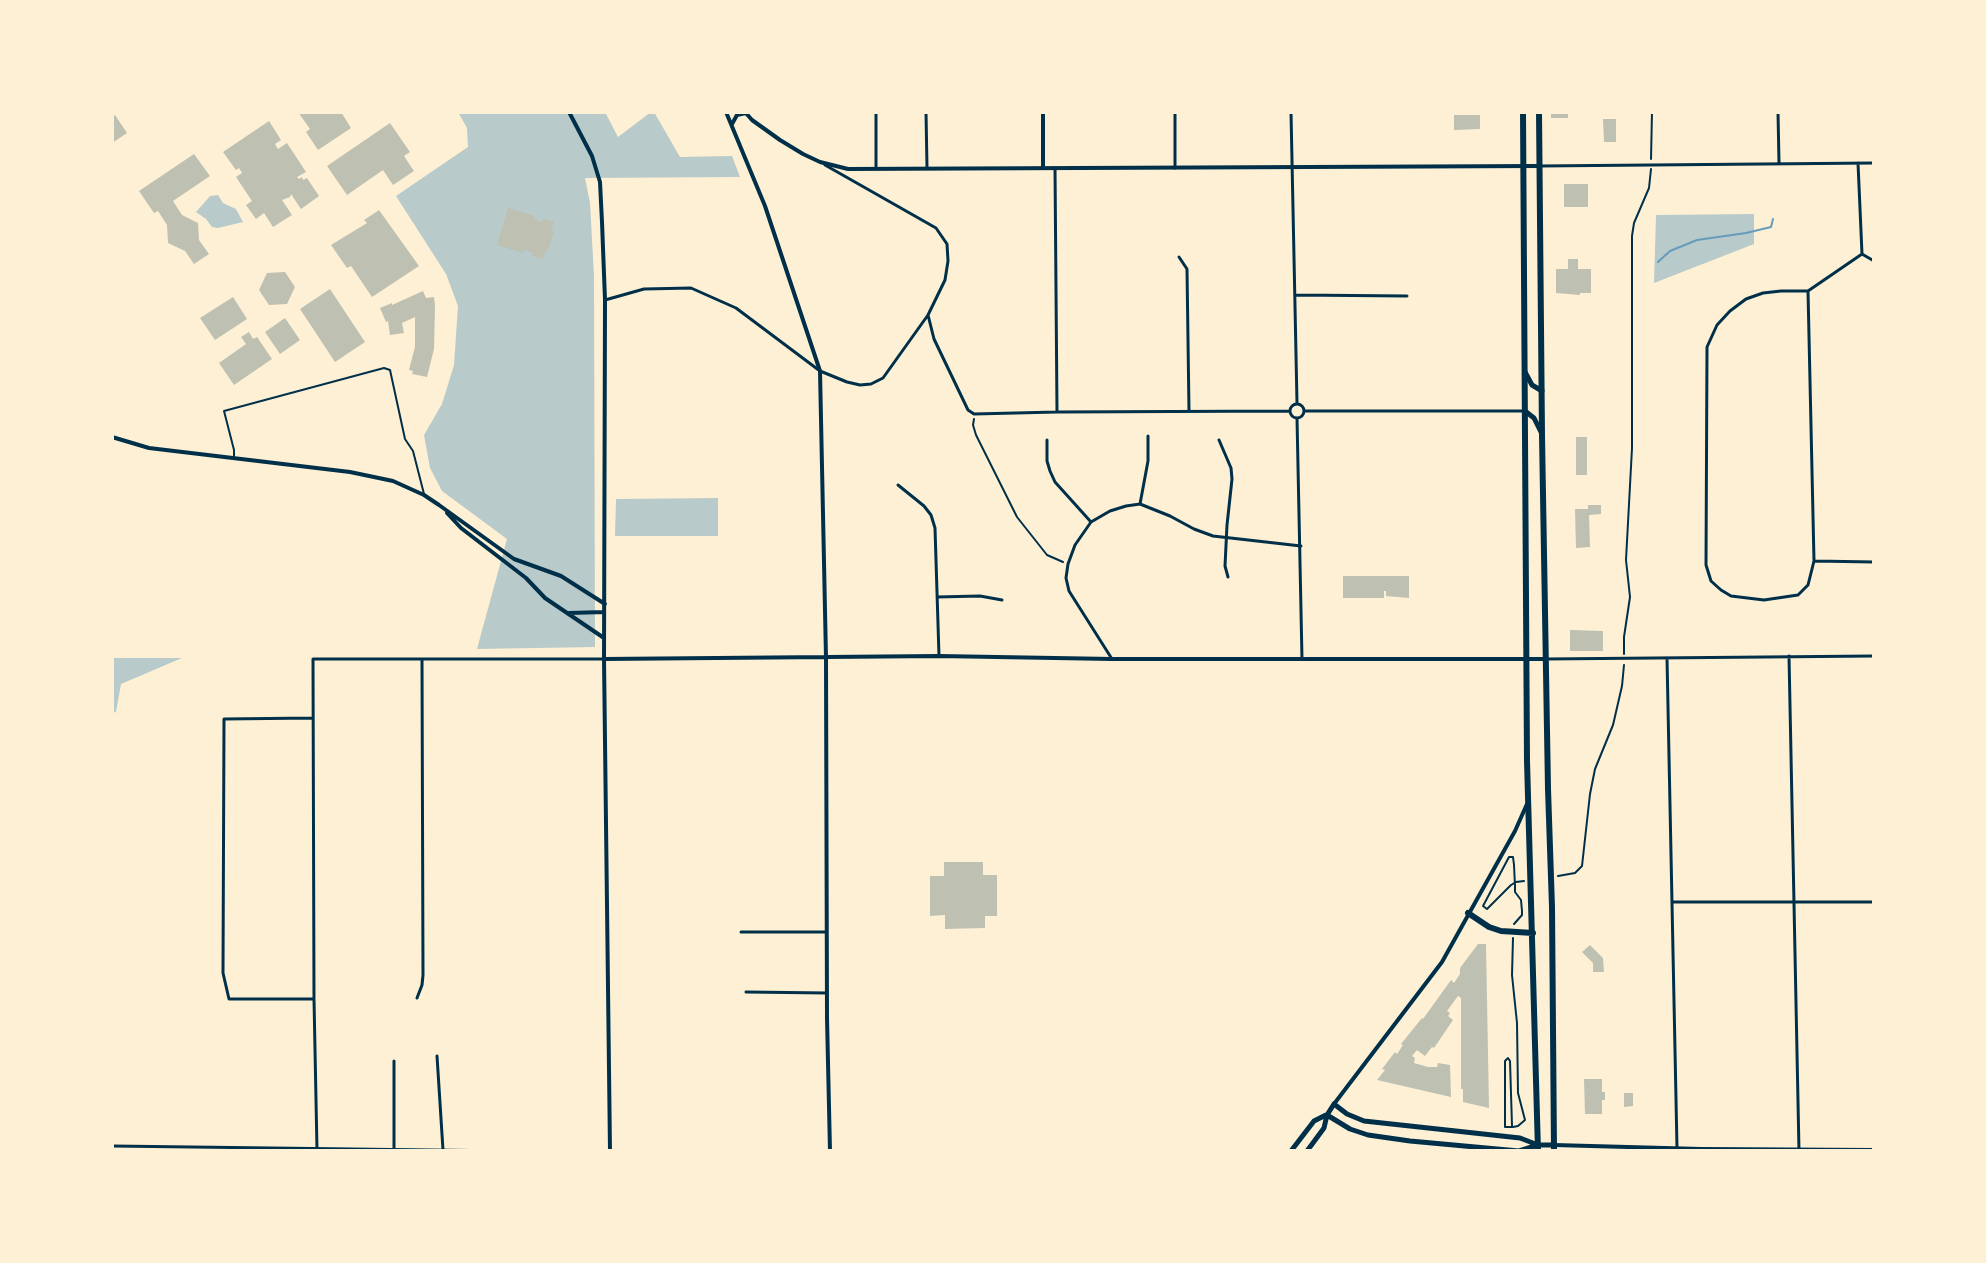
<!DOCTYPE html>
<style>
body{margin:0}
#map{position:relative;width:1986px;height:1263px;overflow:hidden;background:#fdf0d5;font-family:"IBM Plex Sans",sans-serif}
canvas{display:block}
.frame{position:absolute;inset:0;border:114px solid #fdf0d5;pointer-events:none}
</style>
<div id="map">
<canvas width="1986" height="1263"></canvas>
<div class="frame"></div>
</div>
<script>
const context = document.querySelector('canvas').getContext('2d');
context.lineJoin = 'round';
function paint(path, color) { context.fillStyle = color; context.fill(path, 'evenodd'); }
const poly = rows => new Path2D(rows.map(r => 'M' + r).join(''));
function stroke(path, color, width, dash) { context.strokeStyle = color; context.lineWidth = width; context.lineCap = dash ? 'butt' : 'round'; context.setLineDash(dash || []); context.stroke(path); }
const green = poly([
 [458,112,605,112,618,137,651,112,654,112,680,157,732,156,740,177,585,178,590,203,594,276,595,647,477,649,507,539,442,491,430,468,424,435,442,404,454,365,458,306,446,274,396,196,468,147,467,128],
 [218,195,223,203,236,209,243,222,218,228,212,227,206,219,196,212,210,196],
 [1754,214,1754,244,1654,283,1656,215],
 [718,498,718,536,615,536,616,499],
 [112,658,182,658,121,684,116,712,112,713]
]);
const stream = poly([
 [1658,262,1670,251,1697,240,1746,233,1771,227,1773,219]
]);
const building = poly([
 [298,112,341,112,351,128,318,150,306,132,310,129],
 [1551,112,1568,112,1568,118,1551,118],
 [115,115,127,133,112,143,112,118],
 [1454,115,1480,115,1480,129,1454,130],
 [1603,119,1616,119,1616,142,1604,142],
 [269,121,281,140,275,144,278,149,287,143,306,172,297,177,299,179,302,177,303,180,307,178,319,196,301,209,291,194,290,197,282,200,292,215,273,227,264,213,256,219,246,205,252,201,236,177,242,173,239,168,236,170,223,152],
 [390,123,410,152,404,156,414,171,393,185,383,170,347,195,327,166],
 [194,154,210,176,173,201,182,215,198,223,199,240,209,254,194,264,185,251,168,243,167,225,158,211,154,213,139,191],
 [1564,184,1588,184,1588,207,1564,207],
 [508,208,535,216,534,219,542,222,543,219,554,222,551,231,554,232,548,250,546,249,543,259,532,256,533,253,529,251,524,250,524,253,497,245],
 [379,210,419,266,372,297,351,266,347,268,331,245,367,223,364,220],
 [1568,259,1578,259,1578,269,1591,269,1591,293,1580,293,1580,295,1556,293,1556,269,1568,269],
 [285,272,295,287,287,304,269,305,259,290,267,273],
 [330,289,365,342,335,362,300,309],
 [423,291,426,298,434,297,435,305,434,349,427,377,412,374,413,371,409,370,415,347,415,317,402,323,404,333,390,335,388,321,386,322,380,308,392,303,392,305],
 [233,297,247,319,215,340,200,318],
 [285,318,300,340,280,354,265,332],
 [249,332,253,339,257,337,272,359,234,385,219,363,246,344,241,337],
 [1576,437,1587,437,1587,475,1576,475],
 [1588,505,1601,505,1601,514,1589,515,1590,547,1576,548,1575,509,1588,509],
 [1343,576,1409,576,1409,598,1386,596,1386,591,1384,591,1384,598,1343,598],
 [1570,630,1603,631,1603,651,1570,651],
 [944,862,983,862,983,875,997,875,997,916,985,916,985,928,945,929,945,915,930,916,930,876,944,876],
 [1478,944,1486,944,1489,1108,1463,1102,1463,1089,1461,1089,1461,998,1458,996,1447,1011,1450,1013,1448,1016,1453,1020,1434,1048,1432,1047,1425,1056,1417,1050,1412,1056,1415,1058,1414,1063,1428,1067,1437,1067,1438,1063,1450,1065,1451,1097,1377,1080,1385,1070,1382,1069,1395,1052,1397,1054,1403,1045,1401,1044,1422,1018,1423,1019,1451,980,1454,983,1460,974,1460,968],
 [1590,945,1603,958,1604,972,1593,972,1593,963,1582,952],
 [1584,1079,1602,1079,1602,1092,1605,1092,1605,1100,1602,1100,1602,1114,1585,1114],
 [1624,1093,1633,1093,1633,1106,1624,1107]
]);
const path = poly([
 [1651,159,1652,112],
 [974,419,973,425,976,435,1017,517,1047,555,1063,562],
 [1624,654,1624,637,1630,597,1626,560,1632,448,1632,236,1634,223,1649,188,1651,169],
 [1558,876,1575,873,1582,866,1590,794,1595,769,1613,725,1622,686,1624,665],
 [1514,924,1522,915,1522,911,1521,900,1515,892,1515,886,1514,865,1513,857,1509,857,1483,906,1487,909,1511,885,1516,882,1524,881],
 [1510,1061,1508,1058,1505,1061,1505,1127,1513,1127,1518,1126,1525,1120,1518,1093,1517,1023,1512,975,1513,938],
 [1510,1061,1512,1126]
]);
const service = poly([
 [234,457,234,450,224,411,384,368,390,370,405,439,413,451,424,494]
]);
const minor = poly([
 [876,112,876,168],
 [926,112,927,168],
 [1175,112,1175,168],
 [1291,112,1297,403],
 [1778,112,1779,163],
 [1539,166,1874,163],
 [1055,168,1057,412],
 [1862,254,1874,261],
 [1179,257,1187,269,1189,411],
 [1808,291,1781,291,1763,293,1746,299,1730,311,1717,325,1707,347,1706,565,1711,581,1721,590,1731,596,1764,600,1798,595,1808,585,1814,561,1874,562],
 [1296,295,1407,296],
 [605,300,644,289,691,288,736,308,820,371,847,382,860,385,871,384,883,378,928,315,945,280,948,261,947,244,936,228,825,165],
 [928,315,934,339,968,410,974,414,1057,412,1290,411],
 '1290 411a7 7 0 1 1 14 0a7 7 0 1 1-14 0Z',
 [1305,411,1525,411],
 [1297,418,1302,659],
 [1047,440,1047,461,1050,471,1055,482,1091,522,1110,511,1126,506,1140,504,1170,516,1194,529,1213,536,1301,546],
 [1219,440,1231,468,1232,479,1227,525,1225,566,1228,577],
 [898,485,924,506,931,515,935,528,939,656],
 [1140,504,1148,461,1148,436],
 [1091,522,1075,545,1068,564,1066,578,1069,591,1112,659],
 [1814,561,1808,291,1862,254,1858,163],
 [937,597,980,596,1002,600],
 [1789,656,1799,1151],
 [1667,658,1677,1148],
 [1546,659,1874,656],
 [313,718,224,719,223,973,229,999,314,999],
 [1672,902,1874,902],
 [741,932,826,932],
 [746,992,827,993],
 [417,998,422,985,423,975,422,660],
 [437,1056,443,1150],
 [112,1146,511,1151],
 [394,1149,394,1061],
 [317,1150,314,999,313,659,604,659]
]);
const tertiary = poly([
 [569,112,592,156,600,182,602,222,605,300,604,659,610,1151],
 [726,112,765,206,820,371,826,658,827,1018,830,1151],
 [745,112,752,120,780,140,803,154,820,162,848,169,1538,166],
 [1043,112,1043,168],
 [732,124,737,115,746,113],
 [112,437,149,448,350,472,393,481,424,495,439,505,514,559,561,576,605,604],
 [447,513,461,528,526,578,545,598,604,638],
 [569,613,604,612],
 [604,659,939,656,1112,659,1546,659],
 [1334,1104,1442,962,1515,831,1527,804],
 [1554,1145,1701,1149,1874,1150]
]);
const secondary = poly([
 [1327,1115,1350,1129,1368,1135,1410,1141,1519,1151,1538,1145,1554,1145],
 [1291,1151,1314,1121,1326,1115],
 [1307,1151,1324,1128,1327,1115,1334,1104,1347,1114,1364,1121,1520,1138,1538,1145]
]);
const primary = poly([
 [1525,372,1532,385,1542,391],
 [1525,411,1534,418,1542,434]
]);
const trunk = poly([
 [1523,112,1527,761,1538,1151],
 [1539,112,1542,435,1548,789,1552,907,1554,1151],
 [1468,913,1489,927,1501,931,1533,933]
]);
paint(green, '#b9caca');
stroke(stream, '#669bbc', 2);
paint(building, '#bec0b2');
stroke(path, '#003049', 2);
stroke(service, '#003049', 2);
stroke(minor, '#003049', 3);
stroke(tertiary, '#003049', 4);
stroke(secondary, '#003049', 5);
stroke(primary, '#003049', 5);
stroke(trunk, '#003049', 6);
</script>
